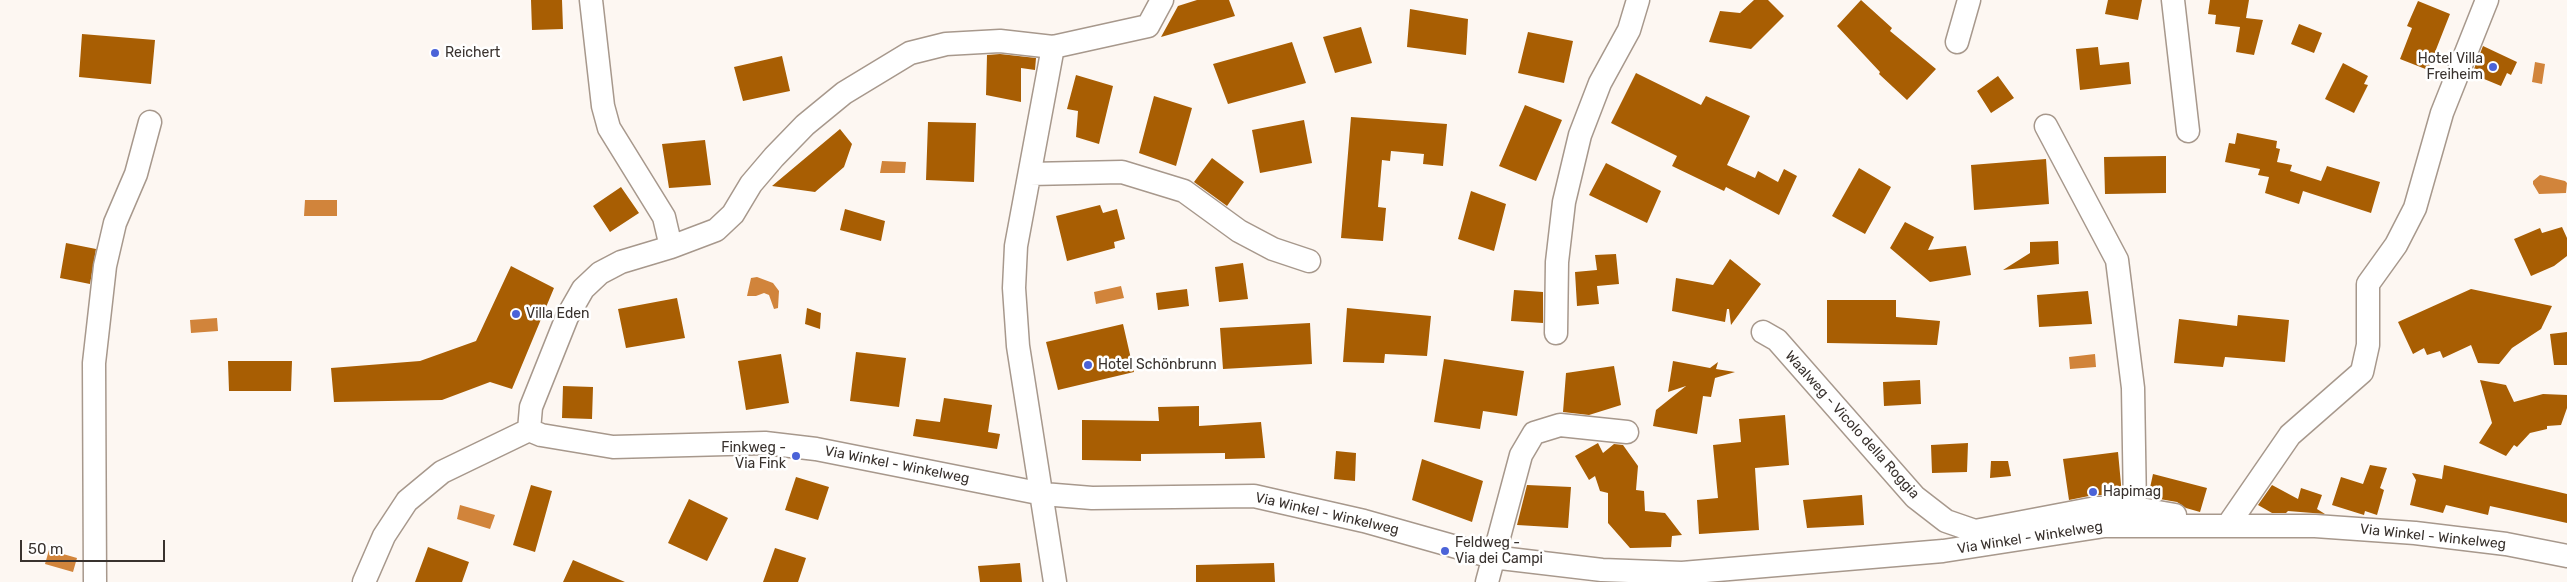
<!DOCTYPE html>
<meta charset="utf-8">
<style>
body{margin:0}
#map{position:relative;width:2567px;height:582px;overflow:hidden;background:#fdf7f2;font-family:Rubik,sans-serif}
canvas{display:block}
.scale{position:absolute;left:20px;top:540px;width:145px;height:22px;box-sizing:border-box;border:2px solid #39322e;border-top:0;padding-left:6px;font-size:15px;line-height:18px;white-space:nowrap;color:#39322e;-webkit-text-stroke:4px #fff;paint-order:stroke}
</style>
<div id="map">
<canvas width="2567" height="582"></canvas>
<div class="scale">50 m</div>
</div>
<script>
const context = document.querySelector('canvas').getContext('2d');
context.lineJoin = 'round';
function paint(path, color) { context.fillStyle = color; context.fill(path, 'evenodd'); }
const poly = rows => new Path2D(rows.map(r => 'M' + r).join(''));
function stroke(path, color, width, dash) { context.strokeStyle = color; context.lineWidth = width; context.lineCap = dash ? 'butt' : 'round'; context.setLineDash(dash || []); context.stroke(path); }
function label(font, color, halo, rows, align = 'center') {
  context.font = font + ' Rubik,sans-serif'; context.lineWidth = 5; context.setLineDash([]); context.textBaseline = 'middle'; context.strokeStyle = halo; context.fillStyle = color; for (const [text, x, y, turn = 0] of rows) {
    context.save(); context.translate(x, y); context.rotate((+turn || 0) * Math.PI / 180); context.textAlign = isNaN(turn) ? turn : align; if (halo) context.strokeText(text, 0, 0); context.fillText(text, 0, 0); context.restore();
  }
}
const water = poly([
 [2535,62,2545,64,2542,84,2532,82],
 [882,161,906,162,905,173,880,173],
 [2540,175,2565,181,2567,183,2566,193,2539,194,2533,184,2533,181],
 [305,200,337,200,337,216,304,216],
 [757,277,773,283,779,291,778,308,774,309,769,295,764,293,756,296,747,296,751,278],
 [1121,286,1124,298,1096,304,1094,292],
 [217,318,218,331,191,333,190,320],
 [2095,354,2096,367,2070,369,2069,357],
 [460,505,495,515,490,529,457,519],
 [49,550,77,558,73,572,45,564]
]);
const building = poly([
 [531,0,562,0,563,29,532,30],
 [1197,0,1229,0,1235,16,1161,37,1178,6],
 [1754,0,1768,0,1784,16,1751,49,1709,42,1720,11,1740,13],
 [1861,0,1892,28,1890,31,1936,69,1907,100,1879,74,1880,72,1837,26],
 [2108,0,2142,0,2138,20,2105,14],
 [2210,0,2249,0,2246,18,2263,20,2254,55,2236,52,2240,27,2215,24,2216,15,2208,14],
 [2418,1,2450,14,2428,70,2400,59,2412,28,2407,26],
 [1410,9,1468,19,1466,55,1407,47],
 [2299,24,2322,33,2314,53,2291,44],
 [1361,27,1372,63,1335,73,1323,37],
 [1528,32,1573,41,1564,83,1518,73],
 [82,34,155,40,151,84,79,77],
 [1292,42,1306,83,1228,104,1213,64],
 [2483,46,2517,62,2511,75,2507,73,2501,86,2472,74],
 [2098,47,2100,65,2129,62,2131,84,2080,90,2076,49],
 [1000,54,1036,58,1035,70,1021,68,1021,102,986,95,987,55],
 [782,56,790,91,743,101,734,67],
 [2343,63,2368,76,2364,84,2368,85,2354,113,2325,99],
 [1636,73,1701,105,1706,96,1750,116,1727,165,1755,178,1758,171,1778,182,1784,169,1797,176,1779,215,1726,187,1724,191,1672,166,1677,156,1611,123],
 [1076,75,1113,86,1099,144,1076,137,1078,111,1067,109],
 [1998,76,2014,98,1991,113,1977,91],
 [1154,96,1192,108,1176,166,1139,153],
 [1525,105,1562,120,1536,181,1499,166],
 [1351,117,1447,124,1443,166,1423,164,1424,154,1391,151,1390,161,1382,160,1378,207,1386,208,1383,241,1341,238],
 [1304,120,1312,163,1260,173,1252,130],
 [928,122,976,123,974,182,926,180],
 [840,129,852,144,844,167,815,192,772,186],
 [2237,133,2277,141,2276,148,2280,149,2277,162,2292,165,2290,171,2321,181,2327,166,2380,182,2371,213,2303,191,2299,204,2265,193,2269,177,2258,175,2260,169,2225,162,2229,143,2235,144],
 [705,140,711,185,669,188,662,144],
 [2166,156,2166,193,2105,194,2104,157],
 [1212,158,1244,182,1227,206,1194,182],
 [2046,159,2049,204,1974,210,1971,165],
 [1606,163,1661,191,1647,223,1589,195],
 [1859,168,1891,187,1865,234,1832,216],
 [621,187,639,213,610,232,593,206],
 [1471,191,1506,204,1494,251,1458,239],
 [1100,205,1103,213,1117,209,1125,239,1114,242,1115,248,1067,261,1056,216],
 [845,209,885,221,881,241,840,230],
 [1905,222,1934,237,1928,250,1966,246,1971,275,1930,282,1890,248],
 [2562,227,2567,238,2567,256,2554,266,2531,276,2514,239,2540,228,2542,233],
 [2058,241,2059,264,2003,270,2030,253,2030,242],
 [66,243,96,249,90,284,60,278],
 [1616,254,1619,284,1597,286,1599,304,1577,306,1575,272,1597,270,1595,255],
 [1730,259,1761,284,1731,325,1729,309,1727,309,1725,322,1672,311,1676,278,1713,285],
 [1243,263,1248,299,1219,302,1215,267],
 [511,266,554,288,512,389,490,382,442,400,334,402,331,368,420,361,476,341],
 [1187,289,1189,306,1158,310,1156,293],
 [2471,289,2552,306,2541,329,2512,348,2499,364,2478,363,2471,345,2443,358,2440,351,2427,355,2424,348,2413,354,2398,322],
 [1514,290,1543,292,1543,323,1511,321],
 [2088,291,2092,324,2039,327,2037,295],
 [677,298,685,338,626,348,618,309],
 [1827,300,1896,300,1896,317,1940,321,1937,345,1827,343],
 [807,308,821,313,820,329,805,324],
 [1347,308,1431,316,1427,356,1385,354,1384,363,1343,362],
 [2238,315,2289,320,2285,362,2225,357,2223,367,2174,363,2179,319,2237,326],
 [1310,323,1312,364,1223,369,1220,328],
 [1123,324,1134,372,1058,390,1046,342],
 [2567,332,2567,365,2554,365,2550,334],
 [856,352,906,358,899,407,850,401],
 [781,354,789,403,746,410,738,361],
 [1444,359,1524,371,1517,416,1483,411,1480,429,1434,422],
 [228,361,292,361,291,391,229,391],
 [1673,361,1710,368,1718,362,1716,369,1735,372,1715,378,1711,397,1703,396,1697,434,1653,426,1656,410,1686,386,1668,392],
 [1614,366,1621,405,1589,415,1563,412,1566,373],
 [1920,380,1921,404,1884,406,1883,382],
 [2480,380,2506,385,2514,402,2543,394,2567,395,2567,408,2561,425,2547,426,2547,429,2530,433,2517,447,2514,445,2506,456,2479,443,2492,423],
 [563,386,593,387,592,419,562,418],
 [944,398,992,405,988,432,1000,434,997,449,913,436,916,419,940,422],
 [1199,406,1199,426,1261,422,1265,458,1225,459,1225,453,1141,454,1141,461,1082,460,1082,420,1159,421,1158,407],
 [1785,415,1789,465,1755,468,1759,530,1699,534,1697,500,1718,498,1713,445,1741,442,1739,419],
 [1598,443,1603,453,1614,444,1623,445,1638,466,1636,490,1644,491,1645,511,1665,513,1682,535,1672,536,1671,547,1630,548,1608,523,1608,493,1600,491,1595,476,1589,480,1575,456],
 [1968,443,1967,472,1932,473,1931,445],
 [1336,451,1356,453,1355,481,1334,479],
 [2118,452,2122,495,2094,495,2069,500,2063,459],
 [1422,459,1483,481,1472,522,1412,500],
 [1991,461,2008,461,2011,476,1990,478],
 [2370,465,2387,468,2380,488,2384,490,2377,515,2365,511,2364,515,2332,505,2341,477,2363,484],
 [2444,465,2567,494,2567,523,2490,506,2488,515,2446,505,2443,513,2410,505,2416,480,2412,473,2442,479],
 [2153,474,2207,488,2200,512,2186,508,2177,502,2148,497],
 [796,477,829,487,818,520,785,510],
 [531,485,552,491,535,552,513,545],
 [1527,485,1571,487,1568,528,1517,525],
 [2272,485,2298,499,2301,488,2322,495,2317,509,2325,514,2288,511,2286,513,2272,513,2258,505],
 [1862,495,1864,525,1807,528,1803,500],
 [689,499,728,518,707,561,668,543],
 [428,547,469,562,462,582,415,582],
 [775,548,806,558,798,582,763,582],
 [573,560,625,582,563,582],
 [1020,563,1022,582,980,582,978,566],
 [1274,563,1275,582,1196,582,1196,565]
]);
const minor = poly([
 [2173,0,2188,131],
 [1957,42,1969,0],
 [1053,47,1016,246,1014,288,1018,346,1055,582],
 [2046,126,2117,260,2133,388,2135,508],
 [1030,174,1122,172,1184,191,1239,231,1273,249,1309,261],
 [671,247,716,230,733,214,751,184,774,157,805,125,844,93,910,53,946,44,1000,41,1053,47,1148,26,1162,0],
 [1763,332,1777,340,1915,497,1946,521,1975,531,2096,508,2135,508,2175,515],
 [1556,333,1557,262,1564,202,1580,135,1600,83,1629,30,1638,0],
 [529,430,531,407,567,317,583,289,600,273,621,262,671,247,664,217,609,128,603,106,591,0],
 [2228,525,2290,435,2362,372,2368,345,2368,284,2396,245,2415,208,2442,113,2487,0],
 [95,582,94,363,105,266,115,223,136,174,150,122],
 [364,582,384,536,407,501,442,472,529,430,541,435,613,447,765,443,816,449,1043,494,1092,498,1254,496,1364,521,1492,557,1602,570,1682,573,1943,551,2105,526,2315,526,2415,533,2506,544,2567,556],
 [1487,582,1521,455,1534,433,1560,425,1627,432]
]);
const markers = [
 [435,53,5,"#4b63d8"],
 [2493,67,5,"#4b63d8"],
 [516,314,5,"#4b63d8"],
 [1088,365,5,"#4b63d8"],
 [796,456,5,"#4b63d8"],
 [2093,492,5,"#4b63d8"],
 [1445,551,5,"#4b63d8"]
];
const poiNames = [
 ["Reichert",445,53],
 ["Hotel Villa",2483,59,"right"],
 ["Freiheim",2483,75,"right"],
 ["Villa Eden",526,314],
 ["Hotel Schönbrunn",1098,365],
 ["Finkweg -",786,448,"right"],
 ["Via Fink",786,464,"right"],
 ["Hapimag",2103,492],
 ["Feldweg -",1455,543],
 ["Via dei Campi",1455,559]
];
const streetNames = [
 ["Waalweg - Vicolo della Roggia",1852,425,48],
 ["Via Winkel - Winkelweg",897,465,11],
 ["Via Winkel - Winkelweg",1327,514,13],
 ["Via Winkel - Winkelweg",2433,537,6],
 ["Via Winkel - Winkelweg",2030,538,-9]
];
paint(water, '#d1843b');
paint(building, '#a85e03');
stroke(minor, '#a7988c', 25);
stroke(minor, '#fff', 22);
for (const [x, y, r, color] of markers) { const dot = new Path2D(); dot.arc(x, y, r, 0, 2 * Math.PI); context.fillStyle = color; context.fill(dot); stroke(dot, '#fff', 2); }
label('14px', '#39322e', '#fff', poiNames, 'left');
label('14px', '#39322e', '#fff', streetNames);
</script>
